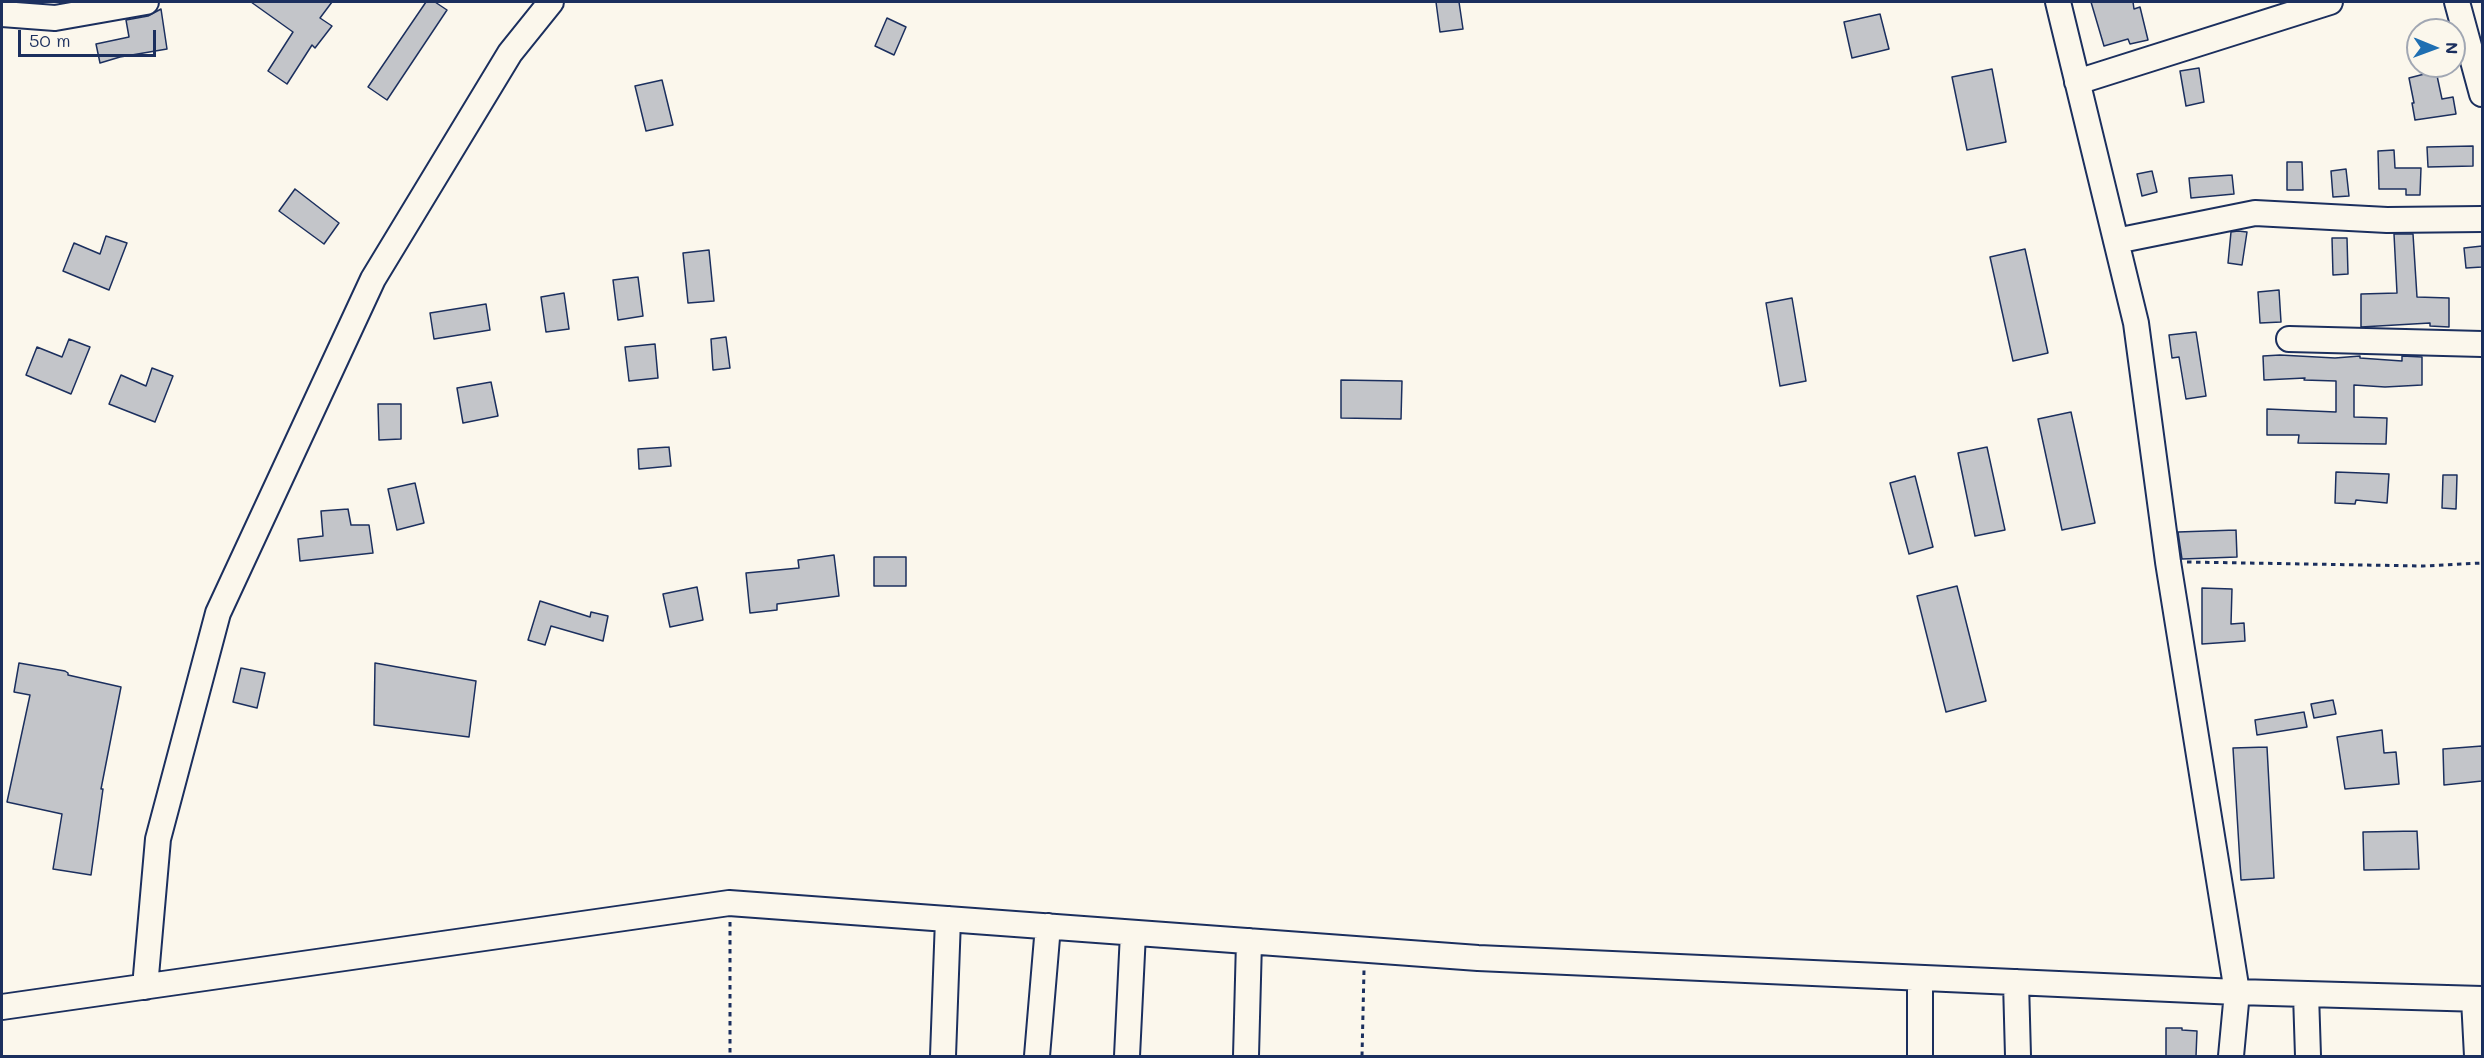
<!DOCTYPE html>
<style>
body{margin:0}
#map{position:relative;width:2484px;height:1058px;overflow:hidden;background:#fbf7ec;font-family:Mali,sans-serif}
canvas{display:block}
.frame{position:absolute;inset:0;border:3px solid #1b2f5e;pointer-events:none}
.north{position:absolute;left:2406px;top:18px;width:60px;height:60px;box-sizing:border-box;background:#fbf7ec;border:2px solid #a1a7b3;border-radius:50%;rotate:91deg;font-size:16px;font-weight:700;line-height:24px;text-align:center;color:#1b2f5e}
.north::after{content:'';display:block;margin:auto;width:21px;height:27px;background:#1f6fb2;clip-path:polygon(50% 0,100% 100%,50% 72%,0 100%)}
.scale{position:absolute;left:18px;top:30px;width:138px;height:27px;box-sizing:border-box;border:3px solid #1b2f5e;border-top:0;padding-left:8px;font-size:18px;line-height:21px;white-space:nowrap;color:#1b2f5e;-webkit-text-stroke:4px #fbf7ec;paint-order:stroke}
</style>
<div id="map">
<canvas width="2484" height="1058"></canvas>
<div class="frame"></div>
<div class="north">N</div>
<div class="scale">50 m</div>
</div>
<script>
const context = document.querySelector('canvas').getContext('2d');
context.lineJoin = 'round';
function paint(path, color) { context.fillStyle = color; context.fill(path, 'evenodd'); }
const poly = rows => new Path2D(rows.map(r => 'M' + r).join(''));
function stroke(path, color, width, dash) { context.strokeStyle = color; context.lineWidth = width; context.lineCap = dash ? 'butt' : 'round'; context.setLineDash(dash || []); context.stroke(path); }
const building = poly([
 [251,2,332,2,320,18,332,26,315,48,312,45,287,84,268,71,293,32,251,2],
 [426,2,435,2,447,10,387,100,368,87,426,2],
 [1436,2,1459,2,1463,29,1440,32,1436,2],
 [2091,2,2133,2,2134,9,2140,7,2148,40,2130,44,2128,39,2104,46,2091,2],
 [161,9,167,49,120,57,100,63,96,44,129,37,126,20,148,16,161,9],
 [1880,14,1889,49,1852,58,1844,22,1880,14],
 [887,18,906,27,894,55,875,46,887,18],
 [2199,68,2204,102,2186,106,2180,71,2199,68],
 [1992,69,2006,142,1967,150,1952,77,1992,69],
 [2436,71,2442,99,2453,97,2456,114,2415,120,2412,103,2414,103,2409,78,2436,71],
 [662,80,673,125,646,131,635,86,662,80],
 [2473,146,2473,166,2428,167,2427,147,2473,146],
 [2394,150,2395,168,2421,168,2420,195,2406,195,2406,189,2379,189,2378,151,2394,150],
 [2287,162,2302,162,2303,190,2287,190,2287,162],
 [2346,169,2349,196,2333,197,2331,171,2346,169],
 [2152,171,2157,192,2142,196,2137,174,2152,171],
 [2232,175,2234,194,2191,198,2189,178,2232,175],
 [295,189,339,223,324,244,279,211,295,189],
 [2238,231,2247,232,2242,265,2228,263,2231,232,2238,231],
 [2394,234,2413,234,2417,297,2449,298,2449,327,2430,326,2430,323,2361,327,2361,294,2397,293,2394,234],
 [106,236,127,243,109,290,63,271,74,243,100,254,106,236],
 [2332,238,2347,238,2348,274,2333,275,2332,238],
 [2482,246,2482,267,2466,268,2464,248,2482,246],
 [2025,249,2048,353,2013,361,1990,257,2025,249],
 [709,250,714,301,688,303,683,253,709,250],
 [638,277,643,316,618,320,613,280,638,277],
 [2279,290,2281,322,2260,323,2258,292,2279,290],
 [564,293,569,329,546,332,541,297,564,293],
 [1792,298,1806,381,1780,386,1766,303,1792,298],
 [486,304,490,330,434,339,430,313,486,304],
 [2196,332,2206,396,2186,399,2179,357,2172,358,2169,335,2196,332],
 [726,337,730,368,713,370,711,339,726,337],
 [69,339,90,347,71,394,26,375,37,347,62,357,69,339],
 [655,344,658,378,629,381,625,347,655,344],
 [2280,355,2335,358,2360,356,2360,358,2402,361,2402,356,2422,357,2422,385,2385,387,2354,385,2354,417,2387,418,2386,444,2298,443,2299,435,2267,435,2267,409,2336,412,2336,381,2304,380,2305,378,2264,380,2263,356,2280,355],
 [152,368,173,376,155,422,109,404,121,375,146,386,152,368],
 [1341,380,1402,381,1401,419,1341,418,1341,380],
 [491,382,498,416,463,423,457,388,491,382],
 [378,404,401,404,401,439,379,440,378,404],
 [2071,412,2095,523,2062,530,2038,419,2071,412],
 [669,447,671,466,639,469,638,449,669,447],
 [1987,447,2005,530,1975,536,1958,453,1987,447],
 [2336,472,2389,474,2387,503,2356,500,2355,504,2335,503,2336,472],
 [2443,475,2457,475,2456,509,2442,508,2443,475],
 [1915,476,1933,547,1909,554,1890,483,1915,476],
 [415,483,424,523,397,530,388,489,415,483],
 [348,509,351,525,369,525,373,553,300,561,298,539,323,536,321,511,348,509],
 [2236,530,2237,557,2182,559,2178,532,2236,530],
 [834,555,839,596,777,604,777,610,750,613,746,573,799,568,798,560,834,555],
 [874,557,906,557,906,586,874,586,874,557],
 [1957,586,1986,701,1946,712,1917,596,1957,586],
 [697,587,703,620,670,627,663,594,697,587],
 [2202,588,2232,589,2231,624,2244,623,2245,641,2202,644,2202,588],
 [540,601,590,617,591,612,608,616,603,641,551,626,545,645,528,640,540,601],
 [19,663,65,671,68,673,68,675,121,687,101,789,103,789,91,875,53,869,62,814,7,802,30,695,14,692,19,663],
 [375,663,476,681,469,737,374,725,375,663],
 [241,668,265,673,257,708,233,702,241,668],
 [2333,700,2336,714,2314,718,2311,704,2333,700],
 [2304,712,2307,727,2257,735,2255,720,2304,712],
 [2382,730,2384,753,2396,752,2399,784,2345,789,2337,737,2382,730],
 [2482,746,2482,781,2444,785,2443,749,2482,746],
 [2267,747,2274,878,2241,880,2233,748,2267,747],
 [2417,831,2419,869,2364,870,2363,832,2417,831],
 [2166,1028,2182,1028,2182,1030,2197,1031,2196,1056,2166,1056,2166,1028]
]);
const path = poly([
 [2187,562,2423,566,2482,563],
 [730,922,730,1056],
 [1362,1056,1364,970]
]);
const minor = poly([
 [2058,2,2136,323,2168,562,2237,992,2231,1056],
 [2457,2,2482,94],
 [2,14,55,18,146,2],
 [2077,82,2330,2],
 [2116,241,2255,213,2387,220,2482,219],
 [2289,339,2482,344],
 [1920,978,1920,1056],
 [2016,982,2018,1056],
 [145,987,158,839,218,613,373,279,510,53,551,2],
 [2306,994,2308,1056],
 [2474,999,2477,1056],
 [2,1007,729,903,1478,958,2237,992,2482,999],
 [943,1056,948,919],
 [1037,1056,1048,926],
 [1127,1056,1133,933],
 [1246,1056,1249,941]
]);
paint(building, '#c3c5c9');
stroke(building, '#1b2f5e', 1.5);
stroke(minor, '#1b2f5e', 28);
stroke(path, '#1b2f5e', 3, [4.5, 4.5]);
stroke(minor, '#fbf7ec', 24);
</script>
